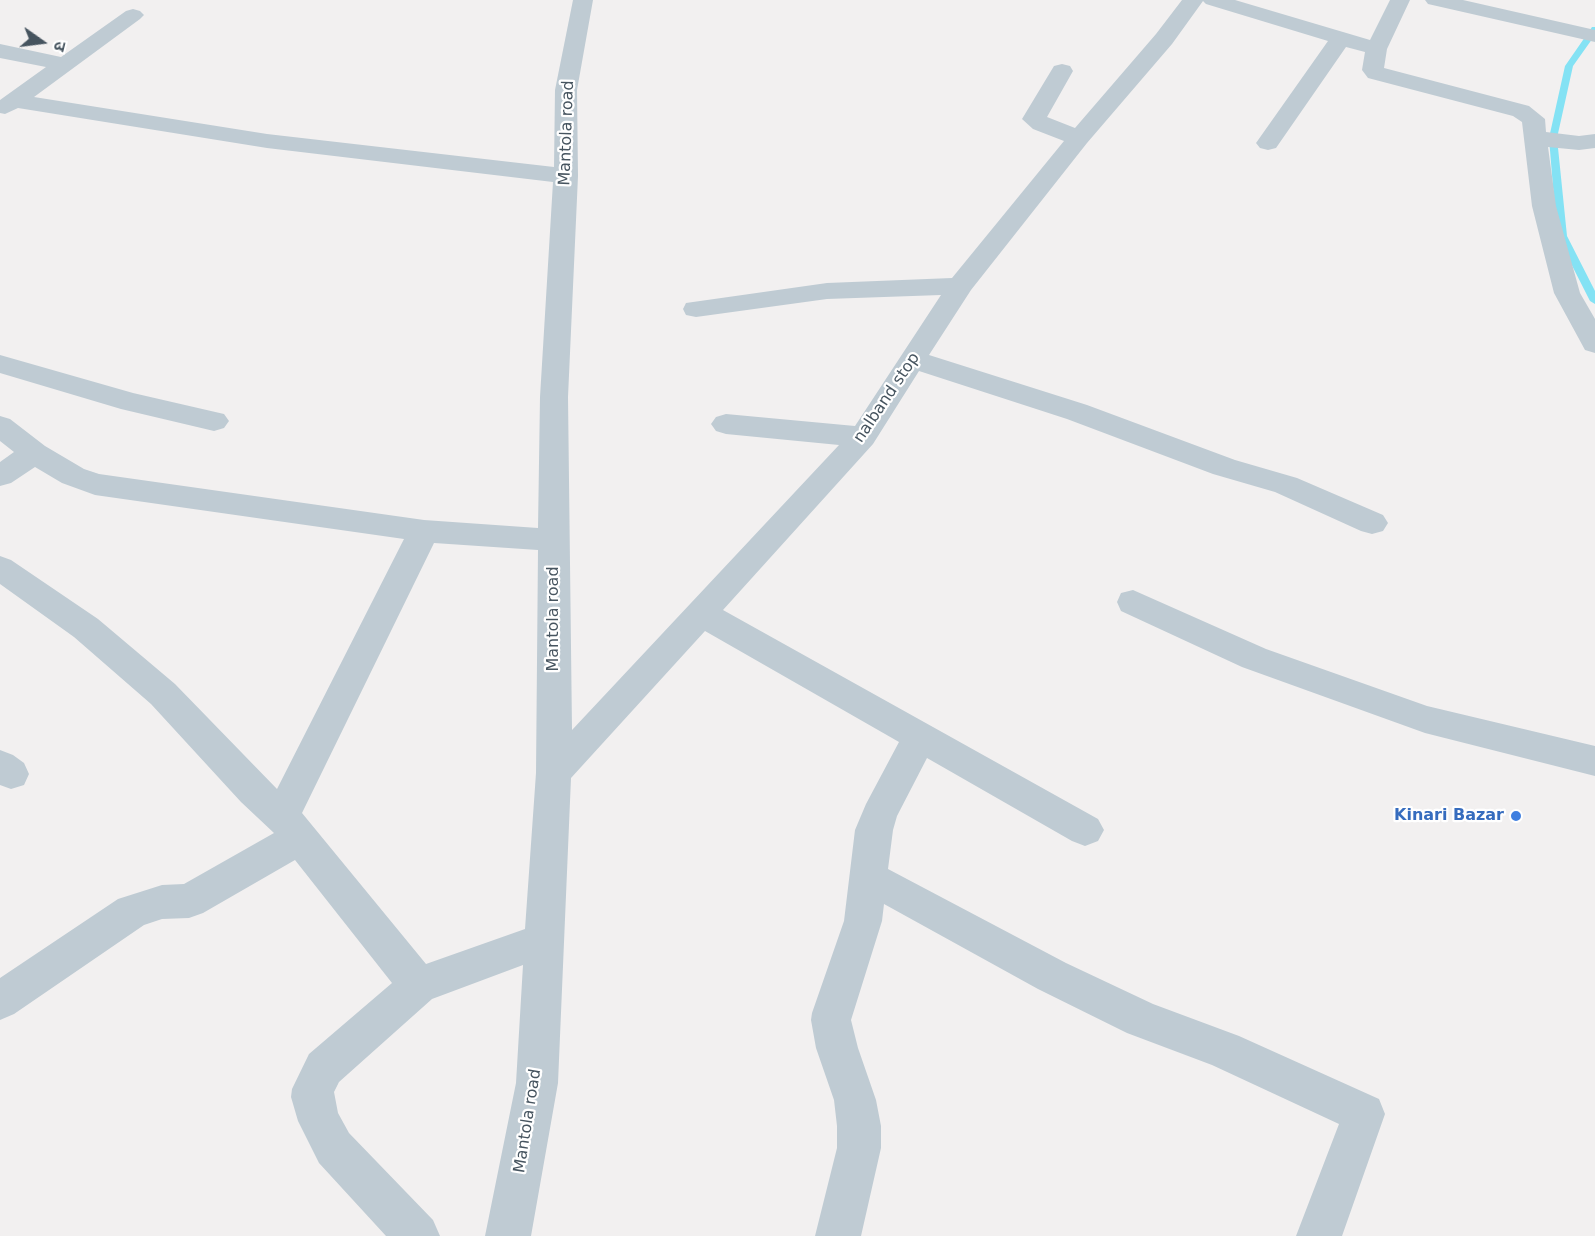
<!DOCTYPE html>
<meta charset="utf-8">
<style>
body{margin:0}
#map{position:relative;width:1595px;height:1236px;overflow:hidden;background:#f2f0f0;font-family:"DejaVu Sans","Noto Sans Devanagari",sans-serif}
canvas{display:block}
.north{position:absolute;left:12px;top:12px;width:60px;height:60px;-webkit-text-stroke:4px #fff;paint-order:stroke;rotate:104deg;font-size:16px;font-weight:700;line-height:24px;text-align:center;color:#46545f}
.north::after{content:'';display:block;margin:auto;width:21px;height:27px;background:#46545f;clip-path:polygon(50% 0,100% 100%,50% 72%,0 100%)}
</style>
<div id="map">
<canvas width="1595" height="1236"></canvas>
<div class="north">उ</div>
</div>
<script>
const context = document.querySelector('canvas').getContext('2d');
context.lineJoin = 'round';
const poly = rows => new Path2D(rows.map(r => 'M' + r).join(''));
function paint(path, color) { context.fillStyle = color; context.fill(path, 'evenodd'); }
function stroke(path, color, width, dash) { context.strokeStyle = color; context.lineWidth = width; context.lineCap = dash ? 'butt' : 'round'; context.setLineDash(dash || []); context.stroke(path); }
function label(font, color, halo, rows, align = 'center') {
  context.font = font + ' "DejaVu Sans",sans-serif'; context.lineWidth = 4.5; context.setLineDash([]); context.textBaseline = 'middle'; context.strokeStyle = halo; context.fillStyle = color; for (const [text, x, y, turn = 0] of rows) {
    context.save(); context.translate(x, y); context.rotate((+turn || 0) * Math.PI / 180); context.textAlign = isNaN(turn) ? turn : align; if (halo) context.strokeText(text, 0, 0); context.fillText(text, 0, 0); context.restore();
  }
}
const stream = poly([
 [1592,27,1595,27,1595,35,1573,66,1557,138,1567,236,1595,291,1595,304,1590,301,1557,236,1549,138,1565,66,1592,27]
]);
const minor = poly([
 [573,0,593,0,577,90,578,176,568,397,572,730,839,445,726,434,716,431,711,424,716,417,726,414,855,426,941,295,827,299,696,317,686,315,683,309,686,303,827,283,952,278,1064,141,1033,129,1022,119,1054,66,1062,64,1070,66,1073,71,1047,117,1075,128,1156,34,1182,0,1235,0,1370,40,1390,0,1410,0,1387,49,1384,68,1529,106,1545,119,1546,132,1579,136,1595,134,1595,148,1579,150,1548,147,1556,206,1580,293,1595,319,1595,353,1585,350,1554,293,1532,206,1522,122,1513,116,1368,78,1362,70,1365,52,1346,47,1276,148,1268,150,1260,148,1256,143,1328,41,1206,4,1203,1,1172,44,1087,143,971,290,929,355,1087,405,1235,460,1297,478,1383,515,1388,523,1383,531,1372,534,1361,531,1275,492,1213,474,1067,419,919,371,873,444,723,610,1098,819,1104,830,1098,841,1085,846,1072,841,927,758,897,816,893,830,888,869,1066,963,1153,1004,1239,1036,1379,1099,1385,1114,1342,1236,1296,1236,1339,1124,1212,1065,1127,1033,1038,989,884,904,882,921,851,1020,858,1048,876,1100,881,1126,881,1148,861,1236,815,1236,837,1148,837,1126,834,1100,816,1048,811,1020,812,1013,844,921,855,830,866,804,899,742,705,631,571,778,558,1083,531,1236,485,1236,516,1083,523,965,432,999,339,1082,334,1092,338,1113,349,1133,433,1220,440,1236,386,1236,319,1163,298,1121,291,1097,292,1089,309,1054,392,983,295,860,203,913,189,918,162,919,144,925,14,1014,0,1020,0,978,118,899,162,885,184,884,274,833,241,802,151,704,74,637,0,584,0,556,11,560,98,619,175,684,277,789,404,539,95,495,62,483,35,467,11,483,0,486,0,462,14,452,0,441,0,416,10,419,45,446,84,469,99,474,424,520,538,528,540,397,553,182,267,148,18,108,5,114,0,113,0,100,46,67,0,58,0,44,61,57,126,11,133,9,140,11,144,15,140,19,34,97,267,134,554,167,555,90,573,0],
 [434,543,538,550,536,773,525,929,426,964,302,813,434,543],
 [1425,0,1463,0,1595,30,1595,42,1428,4,1425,0],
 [0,355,133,393,224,414,229,421,224,428,214,431,121,409,0,373,0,355],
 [1133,590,1266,649,1427,706,1595,746,1595,776,1425,733,1242,667,1121,611,1117,602,1121,593,1133,590],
 [0,750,13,755,24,763,29,774,24,785,11,789,0,785,0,750]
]);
const markers = [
 [1516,816,6,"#3f7fe0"]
];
const streetNames = [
 ["Mantola road",567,133,-88],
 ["nalband stop",887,398,-56],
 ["Mantola road",554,619,-90],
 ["Mantola road",528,1121,-81]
];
const shopNames = [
 ["Kinari Bazar",1504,816]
];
paint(stream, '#84e2f4');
paint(minor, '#bfcbd3');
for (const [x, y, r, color] of markers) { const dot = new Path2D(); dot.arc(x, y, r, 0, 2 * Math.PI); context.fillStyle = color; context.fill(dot); stroke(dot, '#fff', 2); }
label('16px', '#46545f', '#fff', streetNames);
label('bold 16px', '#366cbe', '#fff', shopNames, 'right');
</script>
